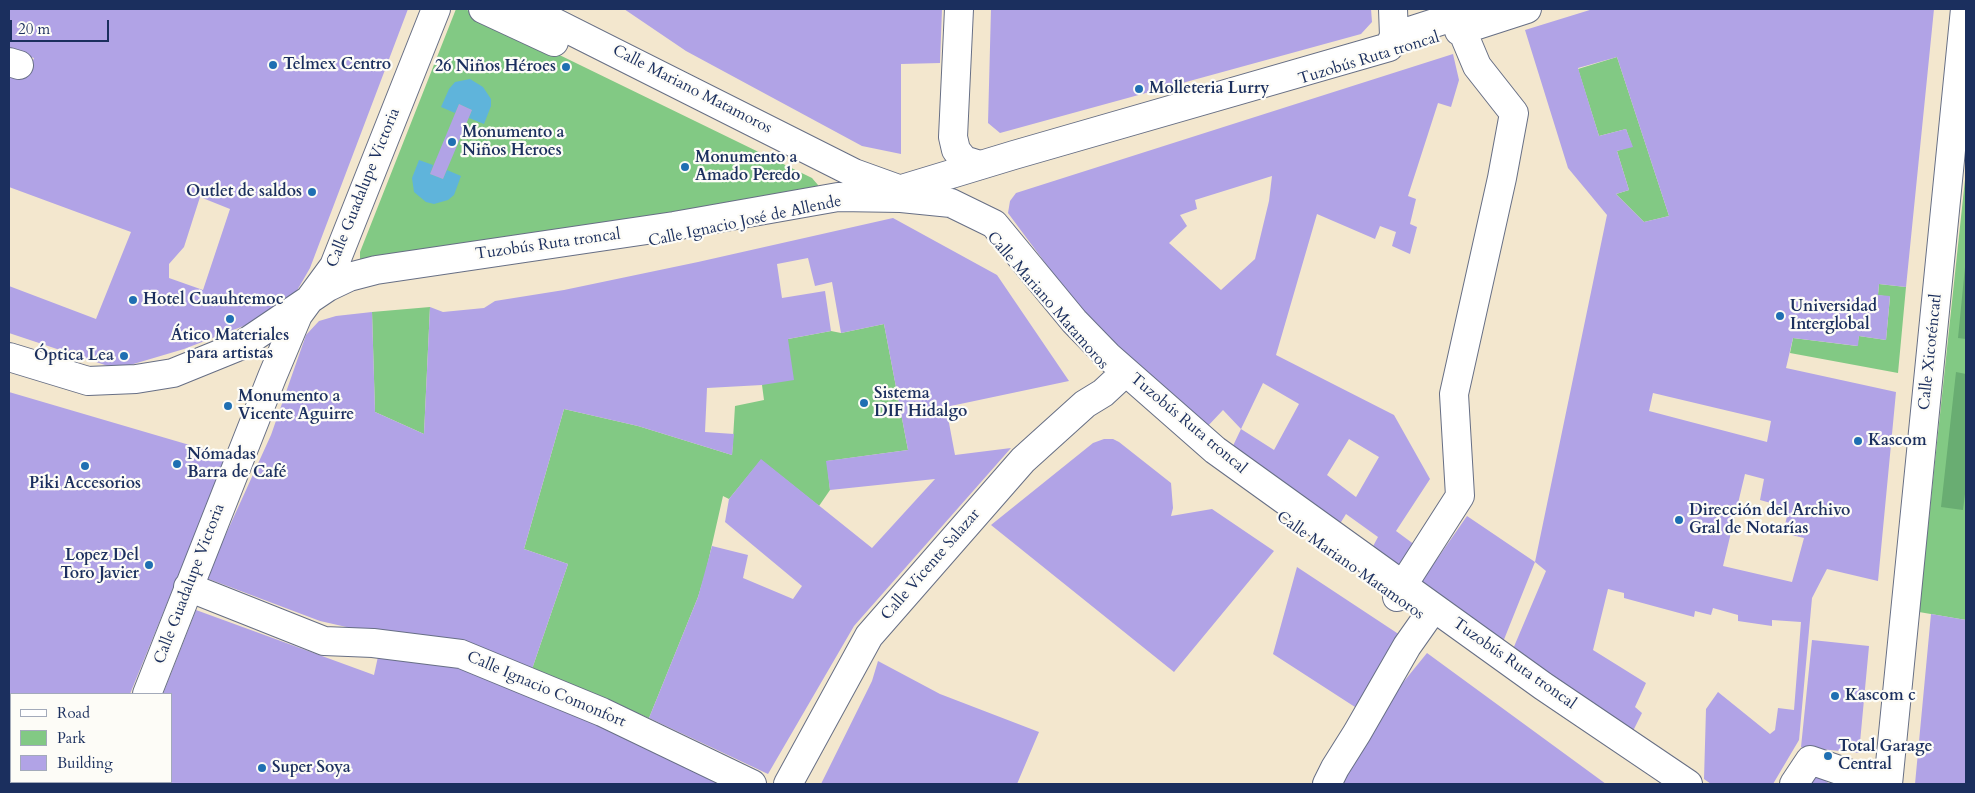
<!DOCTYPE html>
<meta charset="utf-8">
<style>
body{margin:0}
#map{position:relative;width:1975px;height:793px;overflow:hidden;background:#f3e7ce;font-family:Cardo,serif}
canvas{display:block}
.frame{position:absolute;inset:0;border:10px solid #1b2f5e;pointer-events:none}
.legend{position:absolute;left:10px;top:693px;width:162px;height:90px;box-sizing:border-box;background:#fdfcf7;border:1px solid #a3aaba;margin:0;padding:6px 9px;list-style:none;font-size:15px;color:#1b2f5e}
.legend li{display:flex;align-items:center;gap:10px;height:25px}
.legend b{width:25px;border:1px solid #a3aaba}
.scale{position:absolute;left:10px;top:20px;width:99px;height:22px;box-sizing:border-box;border:2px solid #1b2f5e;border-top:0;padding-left:6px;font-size:15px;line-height:18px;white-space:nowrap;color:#1b2f5e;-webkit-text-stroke:4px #fdfcf7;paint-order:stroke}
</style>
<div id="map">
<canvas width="1975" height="793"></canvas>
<div class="frame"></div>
<ul class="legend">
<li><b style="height:6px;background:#fff"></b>Road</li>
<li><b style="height:14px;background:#82c984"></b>Park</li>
<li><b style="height:14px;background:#b1a3e6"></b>Building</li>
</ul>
<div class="scale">20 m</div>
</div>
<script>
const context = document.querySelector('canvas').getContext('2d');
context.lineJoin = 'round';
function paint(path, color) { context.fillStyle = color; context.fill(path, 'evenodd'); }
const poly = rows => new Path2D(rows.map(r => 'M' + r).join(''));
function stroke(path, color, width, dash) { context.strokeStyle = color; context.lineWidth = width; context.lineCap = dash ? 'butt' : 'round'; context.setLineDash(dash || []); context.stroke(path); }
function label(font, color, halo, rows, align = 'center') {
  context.font = font + ' Cardo,serif'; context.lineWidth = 4.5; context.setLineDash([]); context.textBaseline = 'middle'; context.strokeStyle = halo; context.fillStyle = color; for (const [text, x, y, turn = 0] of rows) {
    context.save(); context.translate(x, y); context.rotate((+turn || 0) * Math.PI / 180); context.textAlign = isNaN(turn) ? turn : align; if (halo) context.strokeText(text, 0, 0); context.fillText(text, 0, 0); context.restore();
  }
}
const green = poly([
 [456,9,465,9,812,178,818,185,817,189,815,192,360,260,360,252],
 [1617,57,1669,216,1644,222,1616,194,1629,190,1617,151,1632,146,1626,129,1599,136,1578,69],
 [1966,170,1966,620,1919,612],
 [1879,284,1906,287,1898,373,1790,353,1793,338,1857,346,1859,336,1886,340,1890,297,1878,295],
 [430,307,424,434,375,412,372,312],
 [884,324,908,450,827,461,830,490,819,506,761,460,729,499,723,496,706,571,698,597,649,718,532,669,568,564,524,549,564,409,638,426,732,455,735,406,764,400,762,385,788,339,831,331,841,333]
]);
const forest = poly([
 [1966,257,1966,339,1958,338],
 [1956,372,1966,374,1966,486,1963,510,1941,507]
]);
const water = poly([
 [470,79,483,87,491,99,491,106,484,124,469,118,472,110,459,104,455,113,441,107,449,89,455,82],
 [419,160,433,165,430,174,443,179,447,170,461,176,454,195,448,200,434,204,426,202,414,192,412,178]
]);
const building = poly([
 [9,9,408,9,310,268,295,294,259,320,184,349,120,368,108,366,9,333,9,286,96,319,131,232,9,187,9,71,26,76,34,58,9,51],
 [200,197,230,209,203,290,169,278,169,264,184,247],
 [624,9,942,9,940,63,901,64,901,154,862,146,686,51],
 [991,9,1371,9,1372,22,1361,34,1000,133,988,123],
 [1593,9,1934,9,1906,287,1879,284,1878,295,1890,296,1886,340,1859,336,1858,346,1793,338,1786,368,1896,392,1878,581,1827,569,1812,598,1799,740,1773,784,1711,784,1704,779,1706,709,1718,692,1770,734,1775,730,1778,708,1794,710,1801,622,1772,620,1772,626,1738,621,1738,615,1713,608,1711,615,1695,611,1694,617,1624,598,1624,593,1608,589,1593,650,1646,683,1635,707,1642,713,1633,731,1513,649,1546,571,1535,562,1607,215,1568,168,1525,30],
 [1617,57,1669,216,1644,222,1616,194,1629,190,1617,151,1633,147,1626,129,1599,136,1578,68],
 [1653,393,1771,421,1767,442,1649,411],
 [1745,474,1764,479,1760,500,1789,508,1783,533,1804,538,1792,582,1723,566],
 [1453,54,1459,80,1451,107,1438,103,1408,196,1416,199,1410,224,1417,227,1410,254,1392,246,1396,232,1380,226,1375,239,1317,214,1276,355,1394,415,1430,479,1396,531,1415,545,1398,570,1371,550,1378,537,1346,514,1338,527,1231,450,1241,429,1274,450,1299,404,1263,383,1241,429,1223,410,1206,428,1144,375,1075,303,1008,213,1010,201,1016,193],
 [1272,176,1269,201,1255,259,1221,290,1169,243,1187,226,1180,215,1197,209,1195,200],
 [1349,439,1379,457,1356,497,1327,475],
 [459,104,472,110,443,179,430,174],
 [893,218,997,275,1069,381,946,407,955,455,1011,448,854,626,768,774,649,718,698,597,712,546,748,555,743,578,793,599,802,586,725,522,729,499,761,459,872,548,935,479,830,490,826,461,908,450,884,324,841,333,832,282,815,286,808,258,777,264,782,298,825,291,831,331,788,339,794,380,762,385,707,388,705,432,734,434,732,455,638,426,564,409,524,549,568,564,532,669,320,621,206,578,271,435,306,335,319,321,336,316,372,312,375,412,424,434,430,307,443,312,484,308,495,301,564,290,698,262],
 [9,392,227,456,130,694,11,694,11,724,9,723],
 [1104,439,1113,439,1119,442,1171,483,1173,508,1171,516,1212,509,1274,551,1174,672,991,525,1093,443],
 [1467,516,1535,562,1503,642,1419,585],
 [1297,567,1403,637,1355,707,1273,654],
 [196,610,374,675,379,652,456,664,611,730,730,784,141,784,136,782,171,782,171,694,163,694],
 [1931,614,1966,620,1966,784,1915,784],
 [1812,640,1869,646,1859,753,1801,747],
 [1427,653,1606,784,1334,784,1388,701],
 [878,661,940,694,1039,732,1017,784,821,784,872,681],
 [1817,775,1830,784,1811,784]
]);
const minor = poly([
 [483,9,554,42],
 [528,9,854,173,904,191],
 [959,9,953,137,956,150,964,160,980,165],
 [1393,9,1394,36],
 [1459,31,1527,9],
 [9,62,19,65],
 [892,192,1014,155,1389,47,1394,36,1478,9],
 [9,357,88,381,136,379,173,373,242,345,328,287,349,277,376,270,674,226,838,197,901,198,951,203,994,224,1074,321,1108,356,1215,450,1543,686,1688,784],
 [188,587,324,641,373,643,461,654,602,712,752,784],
 [1397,597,1403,585,1460,496,1454,394,1502,178,1514,113,1477,66,1456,16],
 [147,694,272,377,298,315,334,266,436,9],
 [9,762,11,763],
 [54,782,60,784],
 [112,784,113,782],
 [788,784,869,636,1023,460,1085,404,1103,393,1117,380],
 [1327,784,1335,768,1357,733,1407,646,1426,619],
 [1794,784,1810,760,1865,779,1867,784],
 [1888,784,1965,9]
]);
const markers = [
 [273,65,5,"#1f6fb2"],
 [566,67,5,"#1f6fb2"],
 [1139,89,5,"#1f6fb2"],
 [452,142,5,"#1f6fb2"],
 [685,167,5,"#1f6fb2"],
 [312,192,5,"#1f6fb2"],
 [133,300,5,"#1f6fb2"],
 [1780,316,5,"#1f6fb2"],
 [230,319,5,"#1f6fb2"],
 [124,356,5,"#1f6fb2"],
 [864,403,5,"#1f6fb2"],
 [228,406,5,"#1f6fb2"],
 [1858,441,5,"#1f6fb2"],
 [177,464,5,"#1f6fb2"],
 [85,466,5,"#1f6fb2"],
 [1679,520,5,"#1f6fb2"],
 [149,565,5,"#1f6fb2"],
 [1835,696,5,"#1f6fb2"],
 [1828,756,5,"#1f6fb2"],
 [262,768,5,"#1f6fb2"]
];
const streetNames = [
 ["Tuzobús Ruta troncal",1369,59,-17],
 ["Calle Mariano Matamoros",692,90,27],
 ["Calle Guadalupe Victoria",364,188,-68],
 ["Calle Ignacio José de Allende",745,222,-12],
 ["Tuzobús Ruta troncal",548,245,-8],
 ["Calle Mariano Matamoros",1047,301,49],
 ["Calle Xicoténcatl",1931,352,-84],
 ["Tuzobús Ruta troncal",1188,424,40],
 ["Calle Vicente Salazar",931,565,-49],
 ["Calle Mariano Matamoros",1350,566,35],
 ["Calle Guadalupe Victoria",190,584,-69],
 ["Tuzobús Ruta troncal",1514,664,35],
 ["Calle Ignacio Comonfort",546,690,23]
];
const poiNames = [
 ["Telmex Centro",283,65],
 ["26 Niños Héroes",556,67,"right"],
 ["Molleteria Lurry",1149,89],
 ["Monumento a",462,133],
 ["Niños Heroes",462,151],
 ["Monumento a",695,158],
 ["Amado Peredo",695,176],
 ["Outlet de saldos",302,192,"right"],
 ["Hotel Cuauhtemoc",143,300],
 ["Universidad",1790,307],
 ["Interglobal",1790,325],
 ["Ático Materiales",230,336,"center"],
 ["para artistas",230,354,"center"],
 ["Óptica Lea",114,356,"right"],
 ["Sistema",874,394],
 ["DIF Hidalgo",874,412],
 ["Monumento a",238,397],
 ["Vicente Aguirre",238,415],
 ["Kascom",1868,441],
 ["Nómadas",187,455],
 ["Barra de Café",187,473],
 ["Piki Accesorios",85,484,"center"],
 ["Dirección del Archivo",1689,511],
 ["Gral de Notarías",1689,529],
 ["Lopez Del",139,556,"right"],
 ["Toro Javier",139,574,"right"],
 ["Kascom c",1845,696],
 ["Total Garage",1838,747],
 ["Central",1838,765],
 ["Super Soya",272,768]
];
paint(green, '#82c984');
paint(forest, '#69ad72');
paint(water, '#5fb4db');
paint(building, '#b1a3e6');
stroke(minor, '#676f85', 30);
stroke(minor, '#fff', 28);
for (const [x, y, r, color] of markers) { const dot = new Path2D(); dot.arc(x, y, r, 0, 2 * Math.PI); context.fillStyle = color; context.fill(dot); stroke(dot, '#fdfcf7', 2); }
label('16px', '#1b2f5e', '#fdfcf7', streetNames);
label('bold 16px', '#1b2f5e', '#fdfcf7', poiNames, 'left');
</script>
